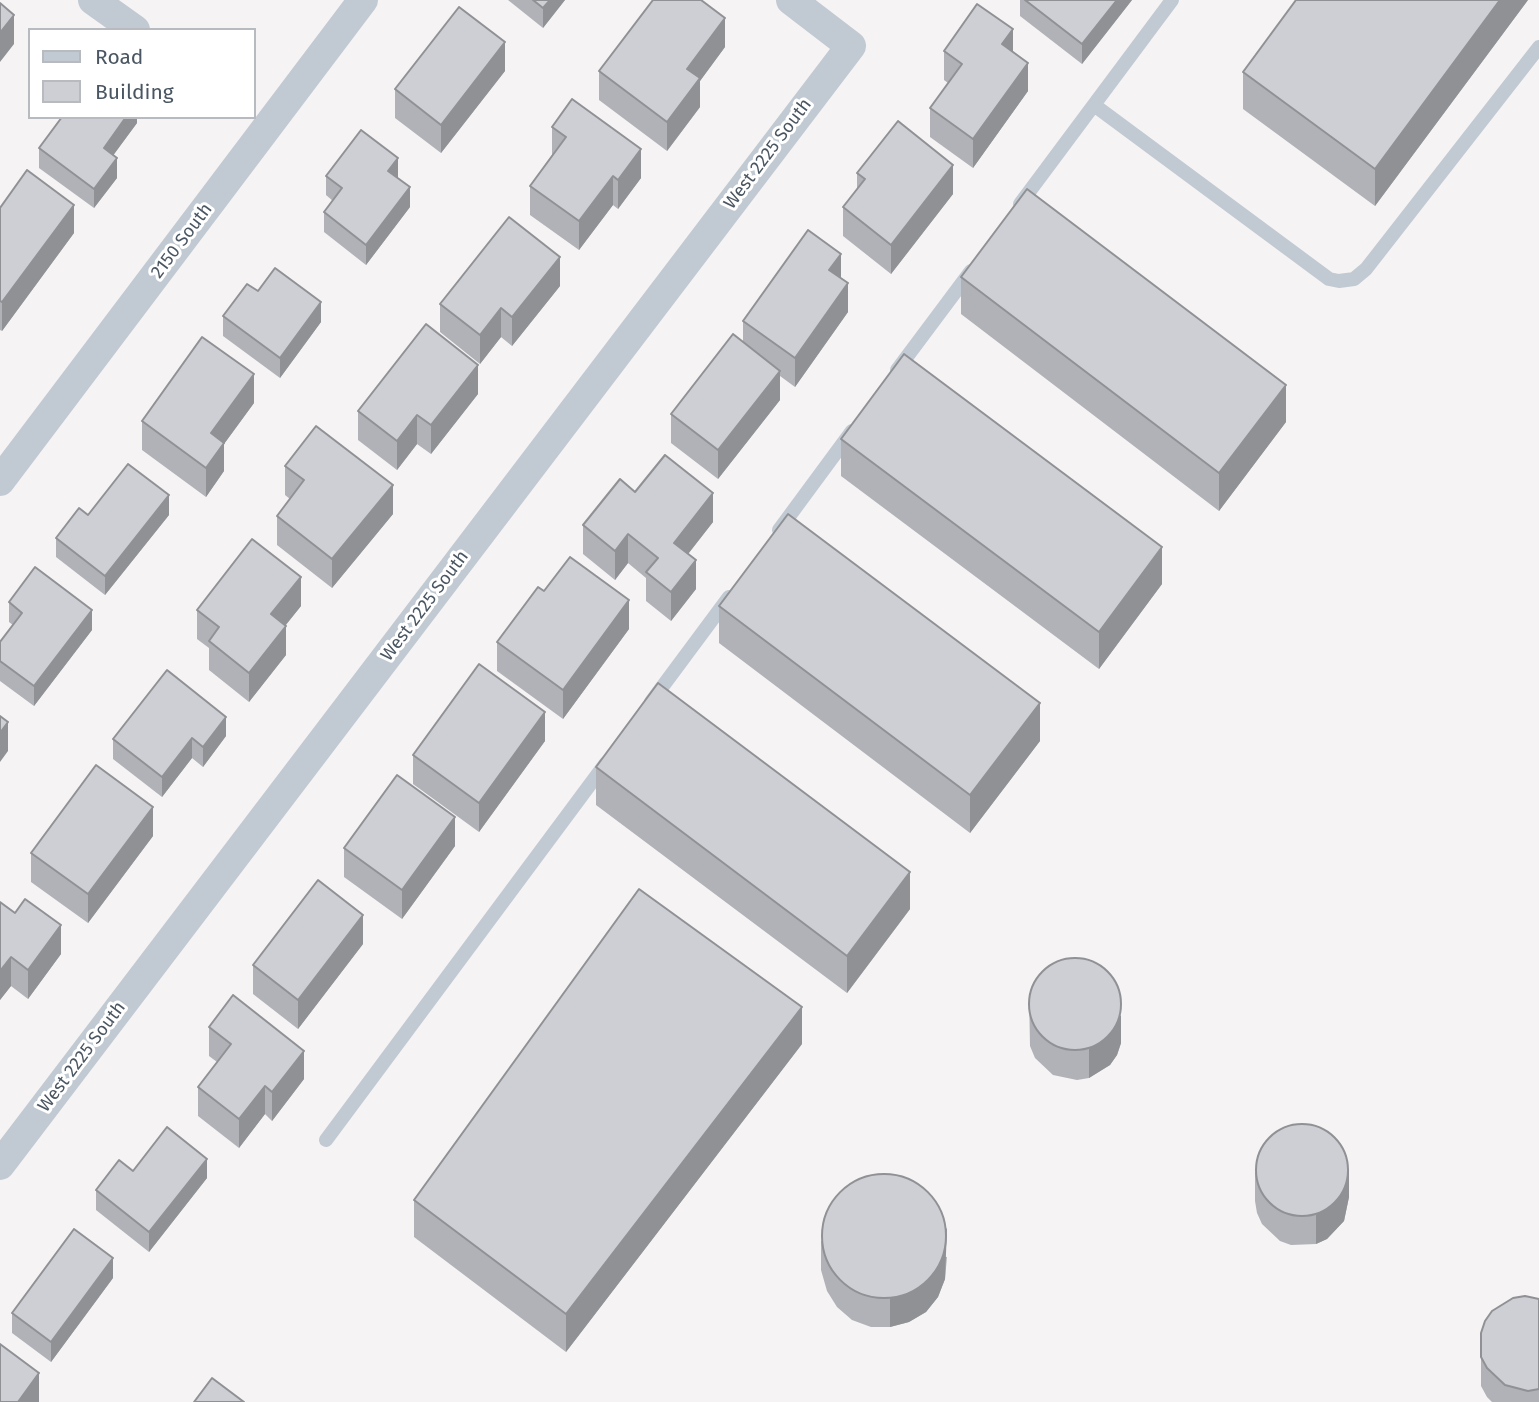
<!DOCTYPE html>
<style>
body{margin:0}
#map{position:relative;width:1539px;height:1402px;overflow:hidden;background:#f5f3f3;font-family:"Fira Sans",sans-serif}
canvas{display:block}
.legend{position:absolute;left:28px;top:28px;width:228px;height:91px;box-sizing:border-box;background:#fff;border:2px solid #b7bbc0;margin:0;padding:9px 12px;list-style:none;font-size:21px;color:#4a5661}
.legend li{display:flex;align-items:center;gap:14px;height:35px}
.legend b{width:35px;border:2px solid #b7bbc0}
</style>
<div id="map">
<canvas width="1539" height="1402"></canvas>
<ul class="legend">
<li><b style="height:9px;background:#c1cad2"></b>Road</li>
<li><b style="height:19px;background:#cdcfd5"></b>Building</li>
</ul>
</div>
<script>
const context = document.querySelector('canvas').getContext('2d');
context.lineJoin = 'round';
const poly = rows => new Path2D(rows.map(r => 'M' + r).join(''));
function stroke(path, color, width, dash) { context.strokeStyle = color; context.lineWidth = width; context.lineCap = dash ? 'butt' : 'round'; context.setLineDash(dash || []); context.stroke(path); }
function paint(path, color) { context.fillStyle = color; context.fill(path, 'evenodd'); }
function label(font, color, halo, rows, align = 'center') {
  context.font = font + ' "Fira Sans",sans-serif'; context.lineWidth = 6; context.setLineDash([]); context.textBaseline = 'middle'; context.strokeStyle = halo; context.fillStyle = color; for (const [text, x, y, turn = 0] of rows) {
    context.save(); context.translate(x, y); context.rotate((+turn || 0) * Math.PI / 180); context.textAlign = isNaN(turn) ? turn : align; if (halo) context.strokeText(text, 0, 0); context.fillText(text, 0, 0); context.restore();
  }
}
const lane = poly([
 [1094,105,1329,279,1339,281,1354,279,1366,269,1539,47],
 [1020,204,1172,0],
 [897,370,971,271],
 [779,530,852,431],
 [651,702,729,597],
 [326,1140,606,763]
]);
const street = poly([
 [93,0,135,30],
 [0,481,363,0],
 [0,1165,851,46,791,0]
]);
const wall = poly([
 [508,0,565,0,543,28],
 [1020,0,1132,0,1082,64,1020,16],
 [1528,0,1375,206,1243,109,1243,72],
 [725,47,700,81,700,107,667,151,599,100,599,71],
 [944,51,1013,52,1028,91,973,168,930,137,930,108,948,83,944,80],
 [505,71,441,153,395,118,395,89],
 [137,117,137,123,113,155,117,178,94,208,39,168,39,148],
 [552,127,641,178,618,209,613,205,579,250,530,215,530,186,552,155],
 [857,173,953,194,891,274,843,236,843,207,857,189],
 [326,176,397,178,410,207,366,265,324,232,324,212,333,201,326,195],
 [0,208,74,233,2,331,0,330],
 [961,277,1286,422,1219,511,961,314],
 [841,278,848,312,795,387,780,376,780,400,718,479,671,443,671,414,743,342,743,321],
 [560,286,512,346,501,337,480,364,440,332,440,304],
 [258,291,321,322,280,378,223,336,223,316],
 [478,394,431,454,417,444,397,470,358,440,358,411],
 [254,403,224,444,224,471,206,497,142,450,142,421],
 [841,439,1162,584,1099,669,841,476],
 [285,466,393,514,332,588,277,545,277,516,290,499,285,495],
 [635,492,713,522,688,554,696,589,671,621,646,601,646,578,628,563,615,580,583,554,583,525],
 [88,515,169,515,105,595,56,557,56,538],
 [544,591,629,629,563,719,497,671,497,642],
 [9,602,92,630,34,706,0,681,0,642,13,625,9,622],
 [301,606,286,625,286,655,249,702,209,670,209,648,197,639,197,610],
 [719,606,1040,741,970,833,719,643],
 [226,736,203,767,192,758,162,797,113,759,113,739],
 [545,741,479,832,413,784,413,755],
 [596,767,910,909,847,993,596,805],
 [153,836,88,923,31,882,31,853],
 [455,846,402,919,344,877,344,848],
 [0,902,61,954,28,999,11,986,0,1000],
 [363,944,298,1029,253,994,253,965],
 [1029,993,1121,1043,1117,1055,1110,1065,1089,1078,1077,1080,1053,1075,1035,1058,1030,1046],
 [209,1027,304,1079,272,1121,265,1114,239,1148,198,1116,198,1087,217,1062,209,1056],
 [802,1044,566,1352,414,1237,414,1200],
 [133,1171,207,1178,149,1252,96,1210,96,1190],
 [1255,1172,1349,1197,1344,1221,1327,1239,1316,1244,1291,1245,1280,1241,1262,1224,1257,1213,1255,1201],
 [821,1241,947,1257,945,1279,938,1297,926,1312,909,1322,890,1327,871,1327,852,1320,837,1307,827,1291,821,1270],
 [113,1278,51,1362,12,1333,12,1313],
 [1539,1299,1539,1402,1492,1402,1487,1397,1481,1386,1481,1333]
]);
const shadedWall = poly([
 [550,0,565,0,543,28,543,8],
 [1117,0,1132,0,1082,64,1082,44],
 [1500,0,1528,0,1375,206,1375,169],
 [14,15,14,44,0,62,0,33],
 [725,18,725,47,700,81,700,107,667,151,667,122,687,69],
 [1013,29,1013,58,1002,44],
 [505,42,505,71,441,153,441,125],
 [1028,63,1028,91,973,168,973,139],
 [126,117,137,117,137,123,104,168,104,148],
 [641,149,641,178,618,209,618,180],
 [117,158,117,178,94,208,94,189],
 [398,158,398,178,388,171],
 [953,165,953,194,891,274,891,245],
 [613,176,613,205,579,250,579,221],
 [410,187,410,207,366,265,366,245],
 [74,205,74,233,2,331,2,302],
 [841,254,841,283,829,270],
 [560,257,560,286,512,346,512,317],
 [848,283,848,312,795,387,795,358],
 [321,302,321,322,280,378,280,358],
 [501,308,501,337,480,364,480,335],
 [478,365,478,394,431,454,431,425],
 [780,371,780,400,718,479,718,450],
 [254,374,254,403,224,444,224,471,206,497,206,468,211,433],
 [1286,385,1286,422,1219,511,1219,473],
 [417,415,417,444,397,470,397,441],
 [393,485,393,514,332,588,332,559],
 [713,493,713,522,674,572,674,543],
 [169,495,169,515,105,595,105,576],
 [628,534,628,563,615,580,615,551],
 [1162,547,1162,584,1099,669,1099,632],
 [696,560,696,589,671,621,671,592],
 [301,577,301,606,271,643,271,614],
 [629,600,629,629,563,719,563,690],
 [92,610,92,630,34,706,34,686],
 [286,626,286,655,249,702,249,673],
 [1040,703,1040,741,970,833,970,795],
 [545,712,545,741,479,832,479,803],
 [226,717,226,736,203,767,203,747],
 [8,722,8,751,0,762,0,733],
 [192,738,192,758,162,797,162,777],
 [153,807,153,836,88,923,88,894],
 [455,817,455,846,402,919,402,890],
 [910,872,910,909,847,993,847,956],
 [363,915,363,944,298,1029,298,1000],
 [61,925,61,954,28,999,28,970],
 [11,957,11,986,0,1000,0,971],
 [802,1007,802,1044,566,1352,566,1314],
 [1121,1015,1121,1043,1117,1055,1110,1065,1089,1078,1089,1049],
 [304,1051,304,1079,272,1121,272,1092],
 [265,1086,265,1114,239,1148,239,1119],
 [207,1159,207,1178,149,1252,149,1232],
 [1349,1168,1349,1197,1344,1221,1327,1239,1316,1244,1316,1215],
 [947,1228,945,1279,938,1297,926,1312,909,1322,890,1327,890,1298],
 [113,1258,113,1278,51,1362,51,1342],
 [39,1373,39,1402,18,1402]
]);
const building = poly([
 [533,0,550,0,543,8,533,0],
 [653,0,701,0,725,18,687,69,700,78,667,122,599,71,653,0],
 [1025,0,1117,0,1082,44,1025,0],
 [1296,0,1500,0,1375,169,1243,72,1296,0],
 [0,3,14,15,0,33,0,3],
 [977,4,1013,29,1002,44,1028,63,973,139,930,108,962,64,944,51,977,4],
 [459,7,505,42,441,125,395,89,459,7],
 [572,99,641,149,618,180,613,176,579,221,530,186,566,137,552,127,572,99],
 [62,117,126,117,104,148,117,158,94,189,39,148,62,117],
 [898,121,953,165,891,245,843,207,865,179,857,173,898,121],
 [361,130,398,158,388,171,410,187,366,245,324,212,342,188,326,176,361,130],
 [27,170,74,205,2,302,0,301,0,208,27,170],
 [1027,189,1286,385,1219,473,961,277,1027,189],
 [509,217,560,257,512,317,501,308,480,335,440,304,509,217],
 [808,230,841,254,829,270,848,283,795,358,743,321,808,230],
 [275,268,321,302,280,358,223,316,247,284,258,291,275,268],
 [426,324,478,365,431,425,417,415,397,441,358,411,426,324],
 [733,334,780,371,718,450,671,414,733,334],
 [202,337,254,374,211,433,224,443,206,468,142,421,202,337],
 [904,354,1162,547,1099,632,841,439,904,354],
 [316,426,393,485,332,559,277,516,304,480,285,466,316,426],
 [665,455,713,493,674,543,696,560,671,592,646,572,658,558,628,534,615,551,583,525,620,479,635,492,665,455],
 [128,464,169,495,105,576,56,538,79,508,88,515,128,464],
 [788,514,1040,703,970,795,719,606,788,514],
 [252,539,301,577,271,614,286,626,249,673,209,641,219,627,197,610,252,539],
 [570,557,629,600,563,690,497,642,538,587,544,591,570,557],
 [35,567,92,610,34,686,0,661,0,642,22,613,9,602,35,567],
 [479,664,545,712,479,803,413,755,479,664],
 [167,670,226,717,203,747,192,738,162,777,113,739,167,670],
 [658,683,910,872,847,956,596,767,658,683],
 [0,716,8,722,0,733,0,716],
 [96,765,153,807,88,894,31,853,96,765],
 [397,775,455,817,402,890,344,848,397,775],
 [318,880,363,915,298,1000,253,965,318,880],
 [639,889,802,1007,566,1314,414,1200,639,889],
 [25,899,61,925,28,970,11,957,0,971,0,902,15,913,25,899],
 '1029 1004a46 46 0 1 1 92 0a46 46 0 1 1-92 0Z',
 [233,995,304,1051,272,1092,265,1086,239,1119,198,1087,231,1044,209,1027,233,995],
 '1256 1170a46 46 0 1 1 92 0a46 46 0 1 1-92 0Z',
 [167,1127,207,1159,149,1232,96,1190,119,1160,133,1171,167,1127],
 '822 1236a62 62 0 1 1 124 0a62 62 0 1 1-124 0Z',
 [74,1229,113,1258,51,1342,12,1313,74,1229],
 [1525,1296,1539,1299,1539,1389,1528,1391,1505,1385,1487,1368,1481,1357,1481,1333,1485,1321,1492,1311,1513,1298,1525,1296],
 [0,1344,39,1373,18,1402,0,1402,0,1344],
 [212,1378,244,1402,194,1402,212,1378]
]);
const streetNames = [
 ["West 2225 South",768,154,-53],
 ["2150 South",182,241,-53],
 ["West 2225 South",425,606,-53],
 ["West 2225 South",82,1057,-53]
];
stroke(lane, '#c1cad2', 14);
stroke(street, '#c1cad2', 30);
paint(wall, '#b0b2b7');
paint(shadedWall, '#909195');
paint(building, '#cdcfd5');
stroke(building, '#909195', 2);
label('18px', '#4a5661', '#fff', streetNames);
</script>
